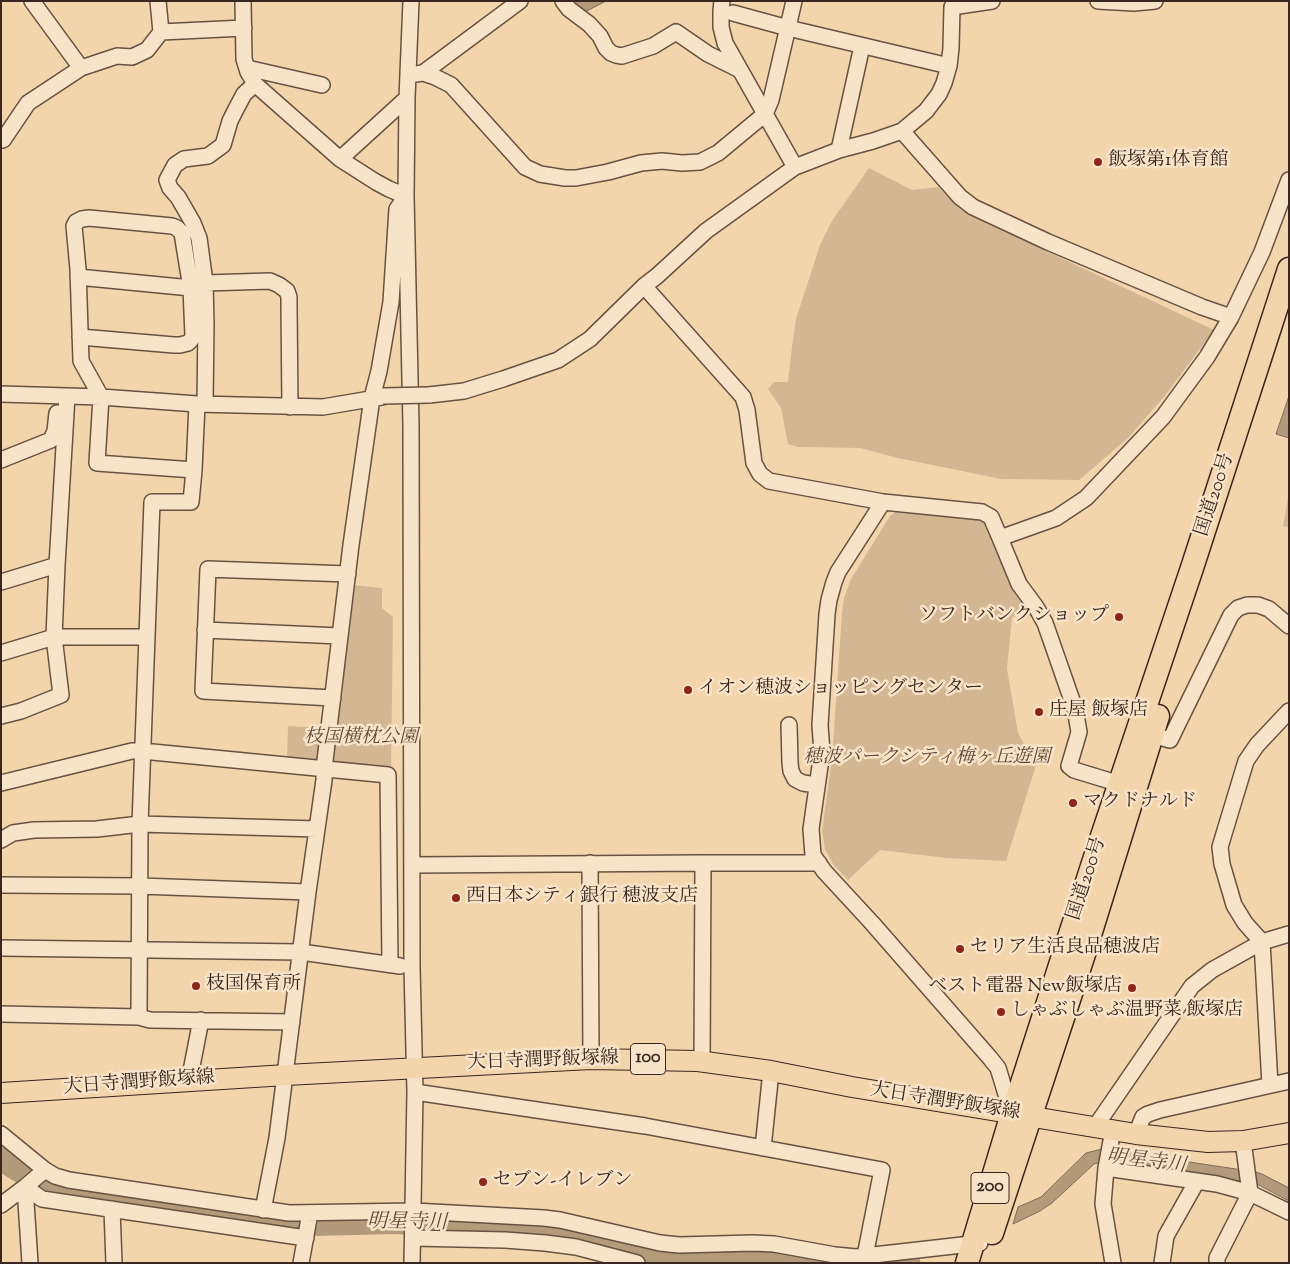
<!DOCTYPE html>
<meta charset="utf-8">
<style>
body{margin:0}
#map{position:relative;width:1290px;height:1264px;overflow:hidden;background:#f2d5ab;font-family:"Sorts Mill Goudy",serif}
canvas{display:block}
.frame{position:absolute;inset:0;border:2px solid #39261f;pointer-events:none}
</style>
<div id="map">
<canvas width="1290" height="1264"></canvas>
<div class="frame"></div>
</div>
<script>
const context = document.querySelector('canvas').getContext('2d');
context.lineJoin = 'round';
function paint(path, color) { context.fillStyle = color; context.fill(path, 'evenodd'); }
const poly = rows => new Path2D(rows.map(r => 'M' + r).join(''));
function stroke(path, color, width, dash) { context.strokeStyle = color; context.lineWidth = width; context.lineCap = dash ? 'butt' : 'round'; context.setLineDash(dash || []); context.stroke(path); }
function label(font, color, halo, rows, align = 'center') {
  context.font = font + ' "Sorts Mill Goudy","Noto Serif JP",serif'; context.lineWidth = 5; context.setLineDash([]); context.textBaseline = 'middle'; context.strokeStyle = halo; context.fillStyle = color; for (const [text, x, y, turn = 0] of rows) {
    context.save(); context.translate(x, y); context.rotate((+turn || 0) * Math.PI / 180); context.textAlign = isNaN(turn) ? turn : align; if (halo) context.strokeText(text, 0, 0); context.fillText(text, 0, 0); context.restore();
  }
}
const green = poly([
 [869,168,912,190,938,187,960,209,993,226,1214,330,1164,397,1128,438,1079,480,1001,479,898,458,860,448,798,447,788,444,781,408,768,389,774,382,788,382,792,347,796,319,820,245,832,221],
 [1289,493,1289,528,1283,526],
 [898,510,910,510,985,520,1013,586,1023,602,1032,616,1012,617,1007,669,1018,733,1036,765,1006,861,946,858,880,850,848,880,833,864,825,849,822,831,832,759,842,613,844,598,851,579,890,516],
 [352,585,382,588,382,608,393,617,391,772,332,766],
 [288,726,322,728,317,758,312,761,287,758]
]);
const water = poly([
 [567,1,606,1,583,13,567,1],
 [1289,396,1289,438,1276,434,1289,396],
 [1102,1149,1256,1172,1262,1174,1289,1188,1289,1201,1255,1183,1101,1162,1094,1164,1052,1203,1040,1211,1013,1224,1018,1207,1041,1197,1086,1153,1102,1149]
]);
const river = poly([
 [1,1159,40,1183,52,1188,135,1202,240,1218,315,1224,393,1222,526,1228,570,1233,656,1254,692,1257,733,1254,773,1255,820,1263],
 [898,1263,908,1261]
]);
const minor = poly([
 [32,1,81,68],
 [158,1,161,32],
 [243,1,244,59,248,72,255,84,340,159,376,182,389,189,406,196,397,209,391,302,379,371,372,398,351,545,324,769,324,780,308,892,277,1138,263,1210],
 [411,1,407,98,406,196,411,425,412,967,415,1092,412,1263],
 [563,1,569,9,589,24,600,36,606,48,611,53,616,55,622,56,653,46,676,32,708,54,740,70],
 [722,1,721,11,721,27,725,43,795,167],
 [1098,1,1134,3,1155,1],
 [733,13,788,28,949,66],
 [247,68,322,85],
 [423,73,520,1],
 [408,75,423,73,435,77,451,85,525,167,540,174,565,178,576,178,608,172,641,163,662,161,682,163,700,162,718,153,765,114,771,100,794,1],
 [902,131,960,197,973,207,1048,242,1202,307,1231,317],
 [3,140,28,103,81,68,117,56,132,57,147,50,161,32,244,28],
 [839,150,862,46],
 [340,159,407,98],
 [78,277,191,288],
 [205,283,270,281,279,285,287,291,289,297,289,306,290,407],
 [644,286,743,397,747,410,754,463,760,474,769,481,883,502,982,512,991,517,1000,538,1019,584,1036,607,1045,623,1075,709,1079,732,1069,766,1074,770,1120,784],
 [80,337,174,345,180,345,188,343,191,340,193,336,191,288,182,233,177,228,172,226,89,218,82,219,76,222,74,226,78,269,81,361,101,397,97,463,194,470],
 [1,394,101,397,197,404,323,407,382,397],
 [429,395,464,391,503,379,558,360,590,339,644,286,657,276,706,231,795,167,839,150,873,141,902,131,926,111,939,94,944,83,949,66,951,48,952,7,992,1],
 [205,404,206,324,205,283,199,238,193,223,178,197,170,188,167,180,175,165,184,159,208,156,223,145,230,121,236,109,244,94,255,84],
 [1,460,51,440,55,431,57,413],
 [883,502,838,572,834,582,829,600,827,614,820,725,822,752,811,829,813,855,824,871,872,923,990,1058,998,1068,1012,1114],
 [1000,538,1056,518,1086,498,1163,417,1207,357,1231,317,1262,252,1289,180],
 [1,582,57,565],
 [205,630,340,636],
 [1,653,54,637,147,637],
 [333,698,203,691,208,569,348,574],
 [1,716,21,711,61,695,54,637,57,565,67,396],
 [789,725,790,763,791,771,795,779,803,783,817,785],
 [1152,735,1170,740,1231,615,1238,608,1247,605,1258,605,1269,609,1289,626],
 [1,783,132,751,142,751,388,775,390,964],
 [1,840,13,833,34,830,97,829,140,824,317,829],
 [590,863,591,1059],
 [412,865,703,863,819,863],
 [1,885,140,886,308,892],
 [1,948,301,952,400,966],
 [1,1014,139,1017,150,1020,292,1022],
 [139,1017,140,824,152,502,191,502,194,470,197,404],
 [702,1061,703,863],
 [189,1081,201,1020],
 [1270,1085,1262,942,1245,923,1234,905,1222,864,1220,847,1246,761,1257,745,1289,711],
 [415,1092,645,1126,882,1170,865,1256],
 [1095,1127,1192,986,1212,970,1262,942,1289,934],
 [1113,1130,1106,1168,1103,1204,1113,1263],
 [1,1134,45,1170,55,1176,69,1180,289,1213,414,1211,544,1218,560,1220,660,1243,679,1245,753,1243,774,1244,835,1255,856,1257,980,1243],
 [1136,1134,1143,1117,1148,1114,1160,1110,1289,1081],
 [763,1148,771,1071],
 [1106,1168,1217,1184,1250,1193,1289,1212],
 [25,1187,42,1199,306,1238],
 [25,1187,30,1263],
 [1,1205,25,1187,45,1170],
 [112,1209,114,1263],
 [413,1238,505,1240,545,1243,576,1247,637,1263],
 [301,1263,310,1213],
 [1162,1263,1166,1236,1197,1181],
 [1217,1263,1217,1258,1250,1193,1243,1141]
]);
const major = poly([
 [1,1093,286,1075,591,1059,698,1061,771,1071,852,1087,1136,1134,1208,1142,1243,1141,1289,1133]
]);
const highway = poly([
 [992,1233,1085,951,1158,716],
 [967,1263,1012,1114,1094,860,1192,568,1289,269]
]);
const minorBridge = poly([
 [383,396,429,395]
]);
const markers = [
 [1098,162,5,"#8f2418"],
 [1119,617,5,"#8f2418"],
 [688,690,5,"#8f2418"],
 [1039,712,5,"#8f2418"],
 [1073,803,5,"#8f2418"],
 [456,898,5,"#8f2418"],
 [960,949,5,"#8f2418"],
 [196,986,5,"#8f2418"],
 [1132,988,5,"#8f2418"],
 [1001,1012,5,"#8f2418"],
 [483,1182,5,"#8f2418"]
];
const shields = [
 [648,1059,35],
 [990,1188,38]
];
const shieldNames = [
 ["100",648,1059],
 ["200",990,1188]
];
const poiNames = [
 ["飯塚第1体育館",1108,162],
 ["ソフトバンクショップ",1109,617,"right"],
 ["イオン穂波ショッピングセンター",698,690],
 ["庄屋 飯塚店",1049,712],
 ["マクドナルド",1083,803],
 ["西日本シティ銀行 穂波支店",466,898],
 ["セリア生活良品穂波店",970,949],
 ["枝国保育所",206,986],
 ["ベスト電器 New飯塚店",1122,988,"right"],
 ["しゃぶしゃぶ温野菜 飯塚店",1011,1012],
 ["セブン-イレブン",493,1182]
];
const streetNames = [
 ["国道200号",1216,495,-72],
 ["国道200号",1088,879,-72],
 ["大日寺潤野飯塚線",543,1062,-2],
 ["大日寺潤野飯塚線",139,1084,-4],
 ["大日寺潤野飯塚線",945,1103,9]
];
const parkNames = [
 ["枝国横枕公園",361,739],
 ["穂波パークシティ梅ヶ丘遊園",927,759]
];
const waterNames = [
 ["明星寺川",1146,1163,7],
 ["明星寺川",407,1224,1]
];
paint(green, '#d3b793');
paint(water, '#b39a7b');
stroke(water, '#826c56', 1);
stroke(river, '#b39a7b', 24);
stroke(minor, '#675242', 18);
stroke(major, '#39261f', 22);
stroke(highway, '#39261f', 25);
stroke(minor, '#f7e4c8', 15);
stroke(major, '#f2d5ab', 20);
stroke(highway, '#f2d5ab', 22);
stroke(minorBridge, '#675242', 18, []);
stroke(minorBridge, '#f7e4c8', 15);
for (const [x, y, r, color] of markers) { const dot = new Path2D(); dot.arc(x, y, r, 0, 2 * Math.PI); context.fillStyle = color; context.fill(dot); stroke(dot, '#f7e4c8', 2); }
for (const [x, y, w] of shields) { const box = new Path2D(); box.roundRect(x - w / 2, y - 15.5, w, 31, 4); context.fillStyle = '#f7e4c8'; context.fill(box); stroke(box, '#39261f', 1); }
label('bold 18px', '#39261f', null, shieldNames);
label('19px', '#39261f', '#f7e4c8', poiNames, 'left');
label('19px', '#39261f', '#f7e4c8', streetNames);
label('italic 19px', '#604a3c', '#f7e4c8', parkNames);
label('italic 20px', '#5e493b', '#f7e4c8', waterNames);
</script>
